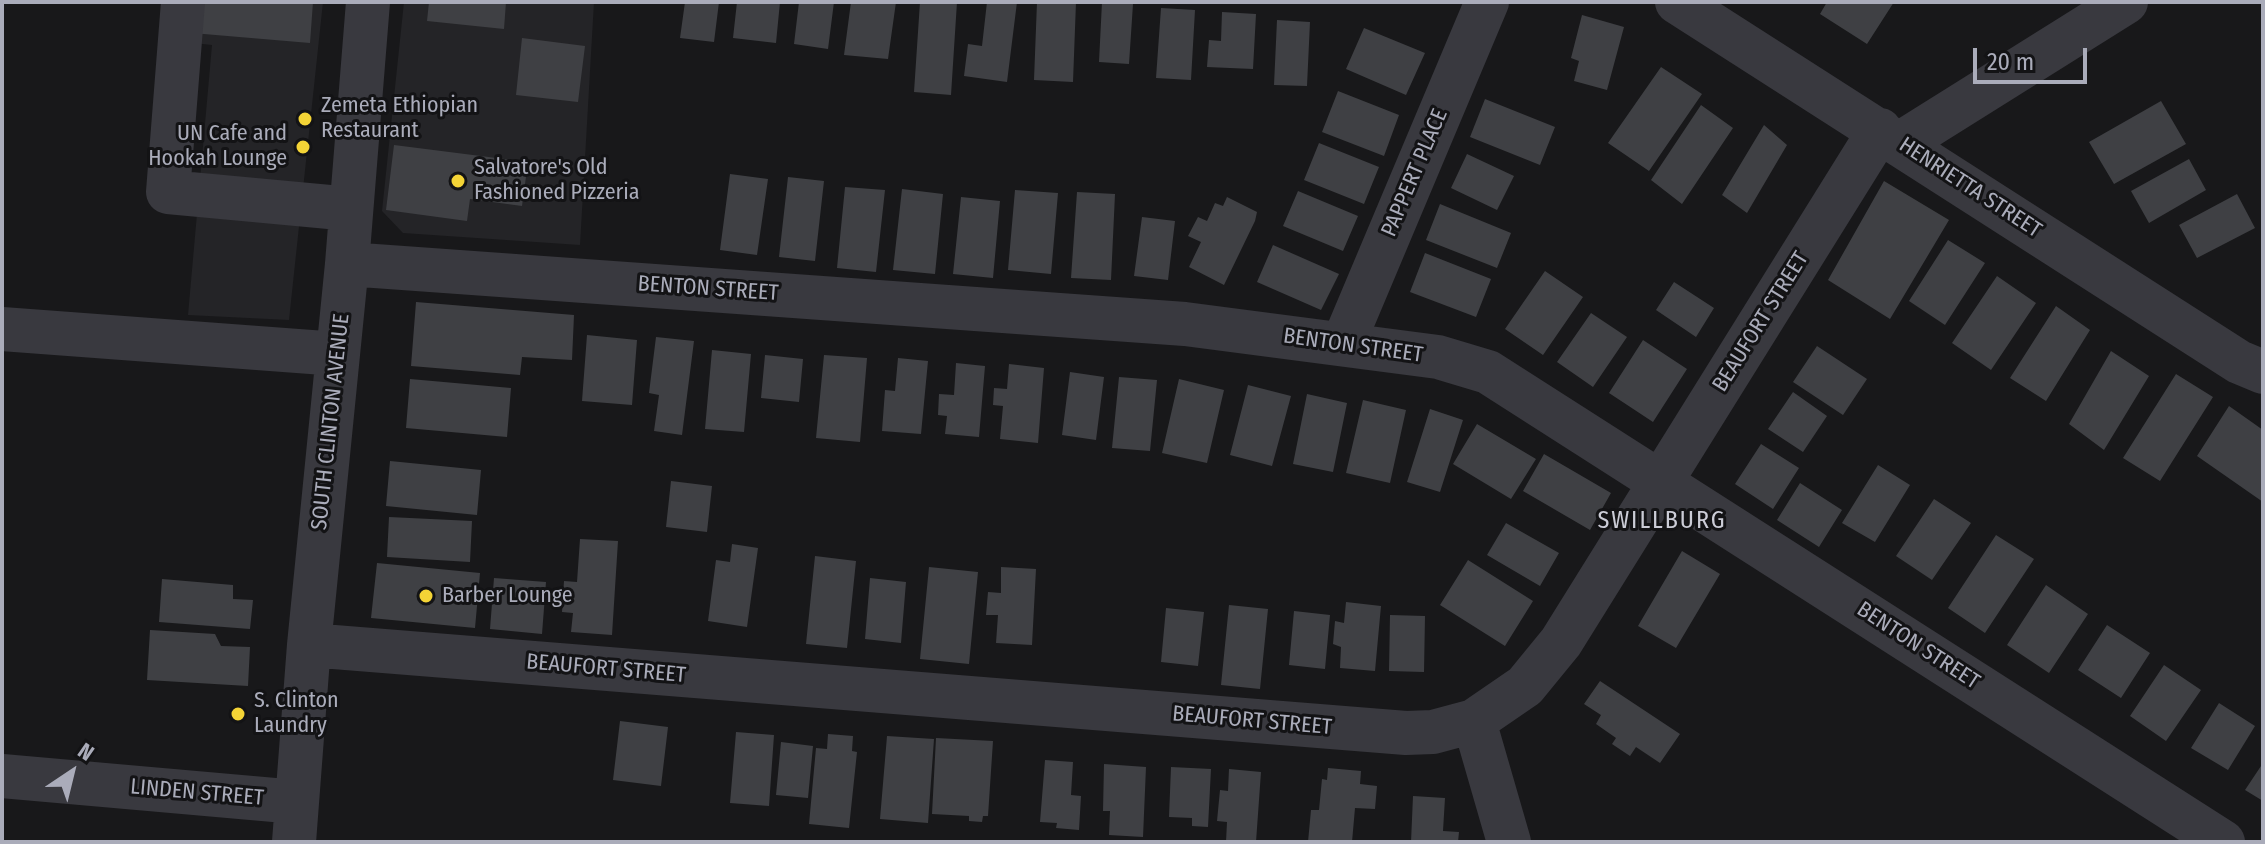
<!DOCTYPE html>
<style>
body{margin:0}
#map{position:relative;width:2265px;height:844px;overflow:hidden;background:#18181a;font-family:"Fira Sans Condensed",sans-serif}
canvas{display:block}
.frame{position:absolute;inset:0;border:4px solid #aaacba;pointer-events:none}
.north{position:absolute;left:32px;top:732px;width:80px;height:80px;-webkit-text-stroke:6px #131315;paint-order:stroke;rotate:35deg;font-size:22px;font-weight:700;line-height:32px;text-align:center;color:#aaacba}
.north::after{content:'';display:block;margin:auto;width:28px;height:36px;background:#aaacba;clip-path:polygon(50% 0,100% 100%,50% 72%,0 100%)}
.scale{position:absolute;left:1973px;top:48px;width:114px;height:36px;box-sizing:border-box;border:4px solid #aaacba;border-top:0;padding-left:10px;font-size:24px;line-height:28px;white-space:nowrap;color:#aaacba;-webkit-text-stroke:6px #131315;paint-order:stroke}
</style>
<div id="map">
<canvas width="2265" height="844"></canvas>
<div class="frame"></div>
<div class="north">N</div>
<div class="scale">20 m</div>
</div>
<script>
const context = document.querySelector('canvas').getContext('2d');
context.lineJoin = 'round';
function paint(path, color) { context.fillStyle = color; context.fill(path, 'evenodd'); }
const poly = rows => new Path2D(rows.map(r => 'M' + r).join(''));
function stroke(path, color, width, dash) { context.strokeStyle = color; context.lineWidth = width; context.lineCap = dash ? 'butt' : 'round'; context.setLineDash(dash || []); context.stroke(path); }
function label(font, color, halo, rows, align = 'center') {
  context.font = font + ' "Fira Sans Condensed",sans-serif'; context.lineWidth = 6; context.setLineDash([]); context.textBaseline = 'middle'; context.strokeStyle = halo; context.fillStyle = color; for (const [text, x, y, turn = 0] of rows) {
    context.save(); context.translate(x, y); context.rotate((+turn || 0) * Math.PI / 180); context.textAlign = isNaN(turn) ? turn : align; if (halo) context.strokeText(text, 0, 0); context.fillText(text, 0, 0); context.restore();
  }
}
const built = poly([
 [190,2,323,2,289,320,188,315,212,45,184,42],
 [404,2,594,2,580,245,403,233,382,211]
]);
const building = poly([
 [195,2,313,2,310,43,192,33],
 [429,2,506,2,504,29,427,21],
 [685,2,719,2,714,42,680,38],
 [737,2,780,2,776,43,733,38],
 [799,2,834,2,828,49,794,44],
 [851,2,896,2,888,59,844,55],
 [920,2,957,2,951,95,914,92],
 [987,2,1017,2,1007,82,964,76,968,44,982,46],
 [1037,2,1076,2,1073,82,1034,80],
 [1102,2,1133,4,1129,64,1099,62],
 [1827,2,1894,2,1867,44,1820,14],
 [1161,8,1195,10,1191,80,1156,78],
 [1222,12,1256,14,1253,69,1207,67,1209,40,1221,41],
 [1582,15,1624,27,1607,90,1574,81,1579,61,1571,58],
 [1277,20,1310,22,1307,86,1274,85],
 [1364,28,1425,53,1406,95,1346,69],
 [522,38,585,46,578,102,516,95],
 [1661,67,1702,94,1649,171,1608,143],
 [1338,91,1399,115,1384,156,1322,132],
 [1485,99,1555,127,1540,165,1470,137],
 [2161,101,2186,144,2114,184,2089,142],
 [1701,105,1733,128,1682,204,1651,180],
 [1764,125,1787,145,1747,213,1722,195],
 [1319,143,1379,167,1364,204,1304,180],
 [394,145,528,162,522,206,470,199,467,221,386,210],
 [1467,154,1514,176,1497,210,1451,188],
 [2189,159,2206,190,2149,223,2131,191],
 [730,174,768,179,757,255,720,250],
 [788,177,824,181,815,261,779,257],
 [1884,181,1949,220,1890,319,1828,280],
 [845,187,885,190,876,272,837,268],
 [902,189,943,194,935,274,893,270],
 [1015,190,1058,193,1051,274,1008,270],
 [1298,191,1358,216,1343,251,1283,226],
 [1077,192,1115,194,1111,280,1071,278],
 [2237,194,2255,228,2197,258,2179,225],
 [961,197,1000,201,993,278,953,274],
 [1227,197,1257,212,1255,221,1224,285,1189,267,1201,242,1188,236,1198,217,1207,221,1215,203,1223,206],
 [1440,204,1511,233,1497,268,1426,240],
 [1142,217,1175,221,1168,280,1134,276],
 [1948,240,1985,263,1945,325,1909,301],
 [1273,245,1339,274,1321,310,1257,282],
 [1425,253,1491,279,1476,317,1410,292],
 [1545,271,1583,297,1543,355,1505,329],
 [1997,276,2036,303,1991,370,1952,343],
 [1674,282,1714,308,1696,337,1656,310],
 [416,302,574,315,572,360,522,357,520,375,411,366],
 [2056,306,2090,330,2046,401,2010,378],
 [1591,313,1627,337,1593,387,1557,362],
 [587,335,637,340,632,405,582,401],
 [656,337,694,341,682,435,654,431,659,395,649,393],
 [1643,340,1687,369,1653,422,1609,393],
 [1817,346,1867,379,1843,415,1793,382],
 [712,350,751,354,744,432,705,429],
 [2111,351,2149,376,2104,450,2069,424],
 [765,355,803,359,799,402,761,398],
 [824,355,867,358,860,442,816,438],
 [898,358,928,361,921,434,882,431,885,390,895,391],
 [956,363,985,366,979,437,945,434,947,416,938,415,939,394,954,395],
 [1009,364,1044,368,1038,443,1000,439,1003,406,993,405,994,388,1007,389],
 [1070,372,1104,377,1096,440,1062,435],
 [2176,374,2213,397,2160,481,2123,458],
 [1119,377,1157,380,1150,451,1112,448],
 [410,379,511,388,507,437,406,428],
 [1179,379,1224,390,1207,463,1162,453],
 [1248,385,1291,396,1272,466,1230,455],
 [1793,392,1827,416,1803,452,1768,429],
 [1307,394,1347,403,1333,472,1293,464],
 [1363,400,1406,410,1390,483,1346,473],
 [2229,406,2263,430,2263,502,2197,456],
 [1430,409,1463,420,1440,492,1407,482],
 [1477,424,1536,459,1511,499,1453,464],
 [1761,444,1799,468,1773,509,1735,484],
 [1544,454,1611,493,1590,530,1523,491],
 [390,461,481,470,477,515,386,506],
 [1878,465,1910,485,1875,542,1842,523],
 [671,481,712,486,707,532,666,527],
 [1800,483,1842,510,1819,547,1777,520],
 [1934,499,1971,523,1932,580,1896,556],
 [389,517,472,521,470,562,387,557],
 [1506,523,1559,553,1540,586,1487,555],
 [1996,535,2034,559,1985,633,1948,608],
 [580,539,618,541,612,635,571,632,573,613,562,612,564,581,577,582],
 [732,544,758,548,747,627,708,621,716,560,730,562],
 [1682,551,1720,574,1676,648,1638,626],
 [815,556,856,561,847,648,806,644],
 [1468,560,1533,601,1505,646,1440,605],
 [377,563,480,573,475,628,371,618],
 [929,567,978,572,969,664,920,659],
 [1001,567,1036,569,1032,645,996,643,998,615,986,615,988,592,1001,593],
 [494,578,546,582,542,634,490,629],
 [870,578,906,582,901,643,865,639],
 [162,579,233,585,233,599,253,600,250,629,159,622],
 [2046,585,2088,614,2049,673,2007,645],
 [1346,602,1381,606,1375,671,1340,668,1341,647,1333,644,1335,621,1344,623],
 [1229,605,1268,609,1260,689,1221,685],
 [1166,608,1204,612,1198,666,1161,662],
 [1294,611,1330,615,1325,669,1289,665],
 [1390,615,1425,616,1424,672,1389,671],
 [2107,625,2150,653,2121,698,2078,670],
 [150,630,215,634,221,646,250,647,248,686,147,680],
 [2164,665,2201,690,2166,741,2130,716],
 [1600,681,1680,734,1660,763,1636,747,1630,756,1612,744,1616,738,1596,724,1601,715,1584,704],
 [2219,703,2255,726,2228,770,2191,748],
 [620,721,668,727,661,786,613,780],
 [736,732,774,735,769,806,730,803],
 [828,734,853,736,852,751,857,752,849,828,809,824,816,748,827,749],
 [887,736,934,739,928,823,880,819],
 [936,738,993,741,988,816,983,816,982,822,969,821,969,816,932,814],
 [781,742,813,746,808,798,776,795],
 [1045,760,1073,762,1071,795,1081,796,1079,830,1056,828,1057,823,1040,822],
 [2263,763,2263,801,2245,790],
 [1104,764,1146,767,1143,837,1109,835,1110,811,1103,811],
 [1171,767,1211,769,1208,827,1192,826,1192,818,1169,817],
 [1328,768,1361,771,1360,784,1377,786,1375,809,1355,808,1352,842,1308,842,1311,810,1319,810,1322,779,1327,780],
 [1229,769,1261,772,1256,842,1226,842,1227,822,1217,821,1220,790,1228,791],
 [1413,796,1445,798,1443,831,1459,832,1458,842,1411,842]
]);
const minor = poly([
 [183,2,168,192,351,209],
 [1677,2,2239,362,2263,372],
 [1901,143,2126,2],
 [347,264,1185,324,1438,357,1488,372,2223,842],
 [2,329,338,354],
 [1343,344,1487,2],
 [309,645,1406,733,1433,732,1474,721,1525,686,1561,642,1880,130],
 [1474,721,1509,842],
 [2,776,297,802],
 [294,842,309,645,347,264,368,2]
]);
const markers = [
 [305,119,8,"#f4d436"],
 [303,147,8,"#f4d436"],
 [458,181,8,"#f4d436"],
 [426,596,8,"#f4d436"],
 [238,714,8,"#f4d436"]
];
const poiNames = [
 ["Zemeta Ethiopian",321,106],
 ["Restaurant",321,131],
 ["UN Cafe and",287,134,"right"],
 ["Hookah Lounge",287,159,"right"],
 ["Salvatore's Old",474,168],
 ["Fashioned Pizzeria",474,193],
 ["Barber Lounge",442,596],
 ["S. Clinton",254,701],
 ["Laundry",254,726]
];
const streetNames = [
 ["PAPPERT PLACE",1415,173,-67],
 ["HENRIETTA STREET",1970,188,33],
 ["BENTON STREET",708,289,4],
 ["BEAUFORT STREET",1761,322,-58],
 ["BENTON STREET",1353,346,8],
 ["SOUTH CLINTON AVENUE",331,422,-84],
 ["BENTON STREET",1918,646,33],
 ["BEAUFORT STREET",606,669,5],
 ["BEAUFORT STREET",1252,721,5],
 ["LINDEN STREET",197,793,5]
];
const neighbourhoodNames = [
 ["SWILLBURG",1662,521]
];
paint(built, '#242427');
paint(building, '#3f4044');
stroke(minor, '#39393f', 44);
for (const [x, y, r, color] of markers) { const dot = new Path2D(); dot.arc(x, y, r, 0, 2 * Math.PI); context.fillStyle = color; context.fill(dot); stroke(dot, '#131315', 3); }
label('22px', '#aaacba', '#131315', poiNames, 'left');
label('22px', '#aaacba', '#131315', streetNames);
context.letterSpacing = '2px';
label('24px', '#cbccd6', '#131315', neighbourhoodNames);
context.letterSpacing = '0px';
</script>
